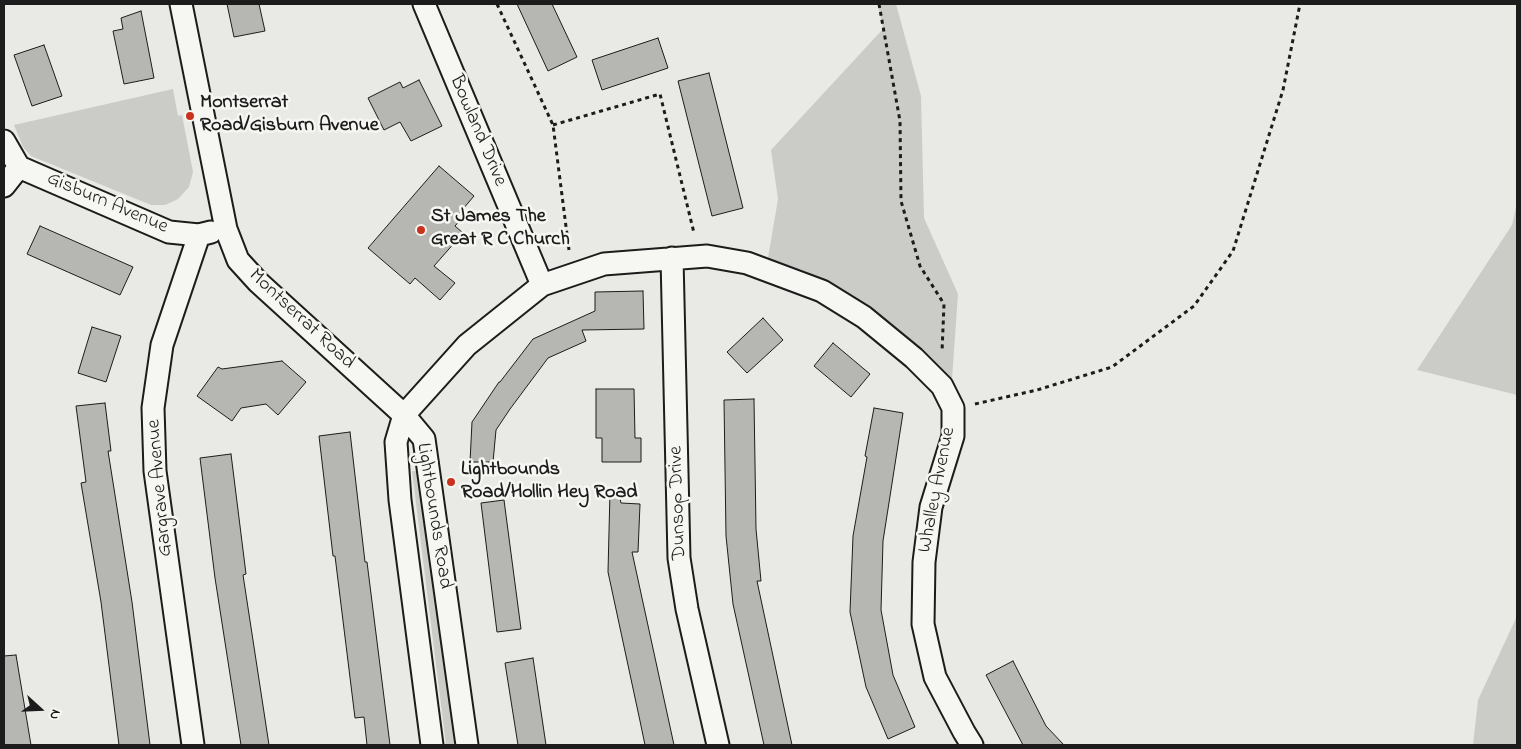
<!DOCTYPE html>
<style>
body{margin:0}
#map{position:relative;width:1521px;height:749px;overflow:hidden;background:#e9e9e5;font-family:"Indie Flower",sans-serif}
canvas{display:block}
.frame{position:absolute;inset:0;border:5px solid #1c1c1c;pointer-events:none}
.north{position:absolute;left:15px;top:684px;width:50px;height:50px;-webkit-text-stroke:4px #f6f6f2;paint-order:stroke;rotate:110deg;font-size:14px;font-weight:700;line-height:20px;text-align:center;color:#1c1c1c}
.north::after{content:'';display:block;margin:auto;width:18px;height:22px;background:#1c1c1c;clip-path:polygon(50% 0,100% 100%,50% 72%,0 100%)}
</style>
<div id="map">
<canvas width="1521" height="749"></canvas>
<div class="frame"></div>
<div class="north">N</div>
</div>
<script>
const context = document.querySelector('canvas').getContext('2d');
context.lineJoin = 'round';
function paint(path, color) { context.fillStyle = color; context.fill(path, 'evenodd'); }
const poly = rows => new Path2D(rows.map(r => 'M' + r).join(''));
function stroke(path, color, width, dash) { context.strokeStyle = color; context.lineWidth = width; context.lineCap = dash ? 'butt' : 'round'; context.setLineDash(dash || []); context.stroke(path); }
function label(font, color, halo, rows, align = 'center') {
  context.font = font + ' "Indie Flower",sans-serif'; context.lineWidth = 5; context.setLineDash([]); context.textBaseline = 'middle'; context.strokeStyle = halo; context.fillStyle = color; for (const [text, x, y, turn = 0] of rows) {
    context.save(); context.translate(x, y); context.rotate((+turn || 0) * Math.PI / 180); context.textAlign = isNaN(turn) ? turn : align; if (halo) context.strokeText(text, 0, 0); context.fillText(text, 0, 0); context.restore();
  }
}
const green = poly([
 [878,4,896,4,921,96,924,218,958,294,952,379,893,325,842,289,802,270,768,258,778,199,771,150,883,29],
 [173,89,178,116,182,115,193,172,189,187,178,199,165,205,151,205,31,156,23,147,14,125],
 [1517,203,1517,395,1417,370,1512,225],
 [412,471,421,471,457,745,446,745],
 [1517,616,1517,745,1473,745,1478,700]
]);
const building = poly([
 [227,4,259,4,265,31,234,37,227,4],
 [517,4,552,4,577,57,548,71,517,4],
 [141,11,154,78,124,84,113,31,123,29,121,18,141,11],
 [658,38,668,68,602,90,592,60,658,38],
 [44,45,62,96,32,106,14,55,44,45],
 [709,73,743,208,712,216,678,81,709,73],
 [419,80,442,126,411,141,400,122,384,130,368,98,400,82,403,88,419,80],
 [439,166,474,196,457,216,461,219,455,226,463,233,434,266,455,283,440,300,415,278,410,284,368,248,439,166],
 [40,226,133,267,120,295,27,254,40,226],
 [643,291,644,329,582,330,586,341,548,358,510,409,496,430,493,462,470,462,472,422,499,382,500,382,533,339,595,311,595,292,643,291],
 [763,318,783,340,747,373,727,352,763,318],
 [92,327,121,336,106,382,78,373,92,327],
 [833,343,870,374,851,397,814,366,833,343],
 [282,361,306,382,278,415,266,404,241,408,232,421,197,396,218,367,222,369,282,361],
 [596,389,634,389,635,438,641,438,641,462,602,462,602,438,596,438,596,389],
 [754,399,756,529,761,581,757,581,792,745,764,745,733,604,726,536,724,400,754,399],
 [105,403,111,451,108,451,132,602,150,745,119,745,101,602,81,483,86,482,76,406,105,403],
 [874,408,903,413,883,541,881,610,893,675,915,727,888,739,866,687,850,612,853,536,867,457,865,456,874,408],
 [350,432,365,562,367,562,390,745,367,745,364,717,355,718,335,556,333,556,319,436,350,432],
 [231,454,246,574,243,575,269,745,241,745,215,578,200,458,231,454],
 [618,490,621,503,640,504,638,552,632,552,674,745,645,745,640,721,608,572,610,491,618,490],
 [504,500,521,629,497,632,481,503,504,500],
 [16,655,31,745,4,745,4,656,16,655],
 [533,658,546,745,518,745,505,663,533,658],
 [1013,661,1046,726,1064,745,1023,745,986,675,1013,661]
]);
const path = poly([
 [497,4,553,125,569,250],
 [879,4,900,121,901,201,920,266,944,304,942,352],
 [553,125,660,94,694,233],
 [975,404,1037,390,1112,367,1194,306,1233,251,1283,90,1300,4]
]);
const street = poly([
 [181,4,226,229,238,260,258,282,404,415,424,439,467,745],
 [424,4,542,285],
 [4,141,19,167,169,232,199,235,211,232],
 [4,186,19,167],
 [672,258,679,558,687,609,718,745],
 [193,745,155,471,153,408,162,345,199,235],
 [432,745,400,500,396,442,404,415,467,345,542,285,604,264,707,256,747,263,822,291,864,317,914,358,942,386,953,408,953,436,931,507,924,562,923,624,935,677,964,732,972,745]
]);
const markers = [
 [190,116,5,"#c8321e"],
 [421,230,5,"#c8321e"],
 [451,482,5,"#c8321e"]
];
const poiNames = [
 ["Montserrat",200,104],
 ["Road/Gisburn Avenue",200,127],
 ["St James The",431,218],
 ["Great R C Church",431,241],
 ["Lightbounds",461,471],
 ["Road/Hollin Hey Road",461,494]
];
const streetNames = [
 ["Bowland Drive",477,131,67],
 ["Gisburn Avenue",107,204,23],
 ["Montserrat Road",301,320,43],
 ["Gargrave Avenue",161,488,-95],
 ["Whalley Avenue",938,490,-79],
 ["Dunsop Drive",679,503,-92],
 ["Lightbounds Road",433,516,81]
];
paint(green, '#cbcbc7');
paint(building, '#b6b6b3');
stroke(building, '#1c1c1c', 1);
stroke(street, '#1c1c1c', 25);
stroke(path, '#1c1c1c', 3, [4, 4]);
stroke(street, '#f6f6f2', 21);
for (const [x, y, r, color] of markers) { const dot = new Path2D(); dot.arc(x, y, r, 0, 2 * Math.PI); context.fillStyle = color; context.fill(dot); stroke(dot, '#f6f6f2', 2); }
label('bold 20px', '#1c1c1c', '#f6f6f2', poiNames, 'left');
label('20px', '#1c1c1c', '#f6f6f2', streetNames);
</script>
